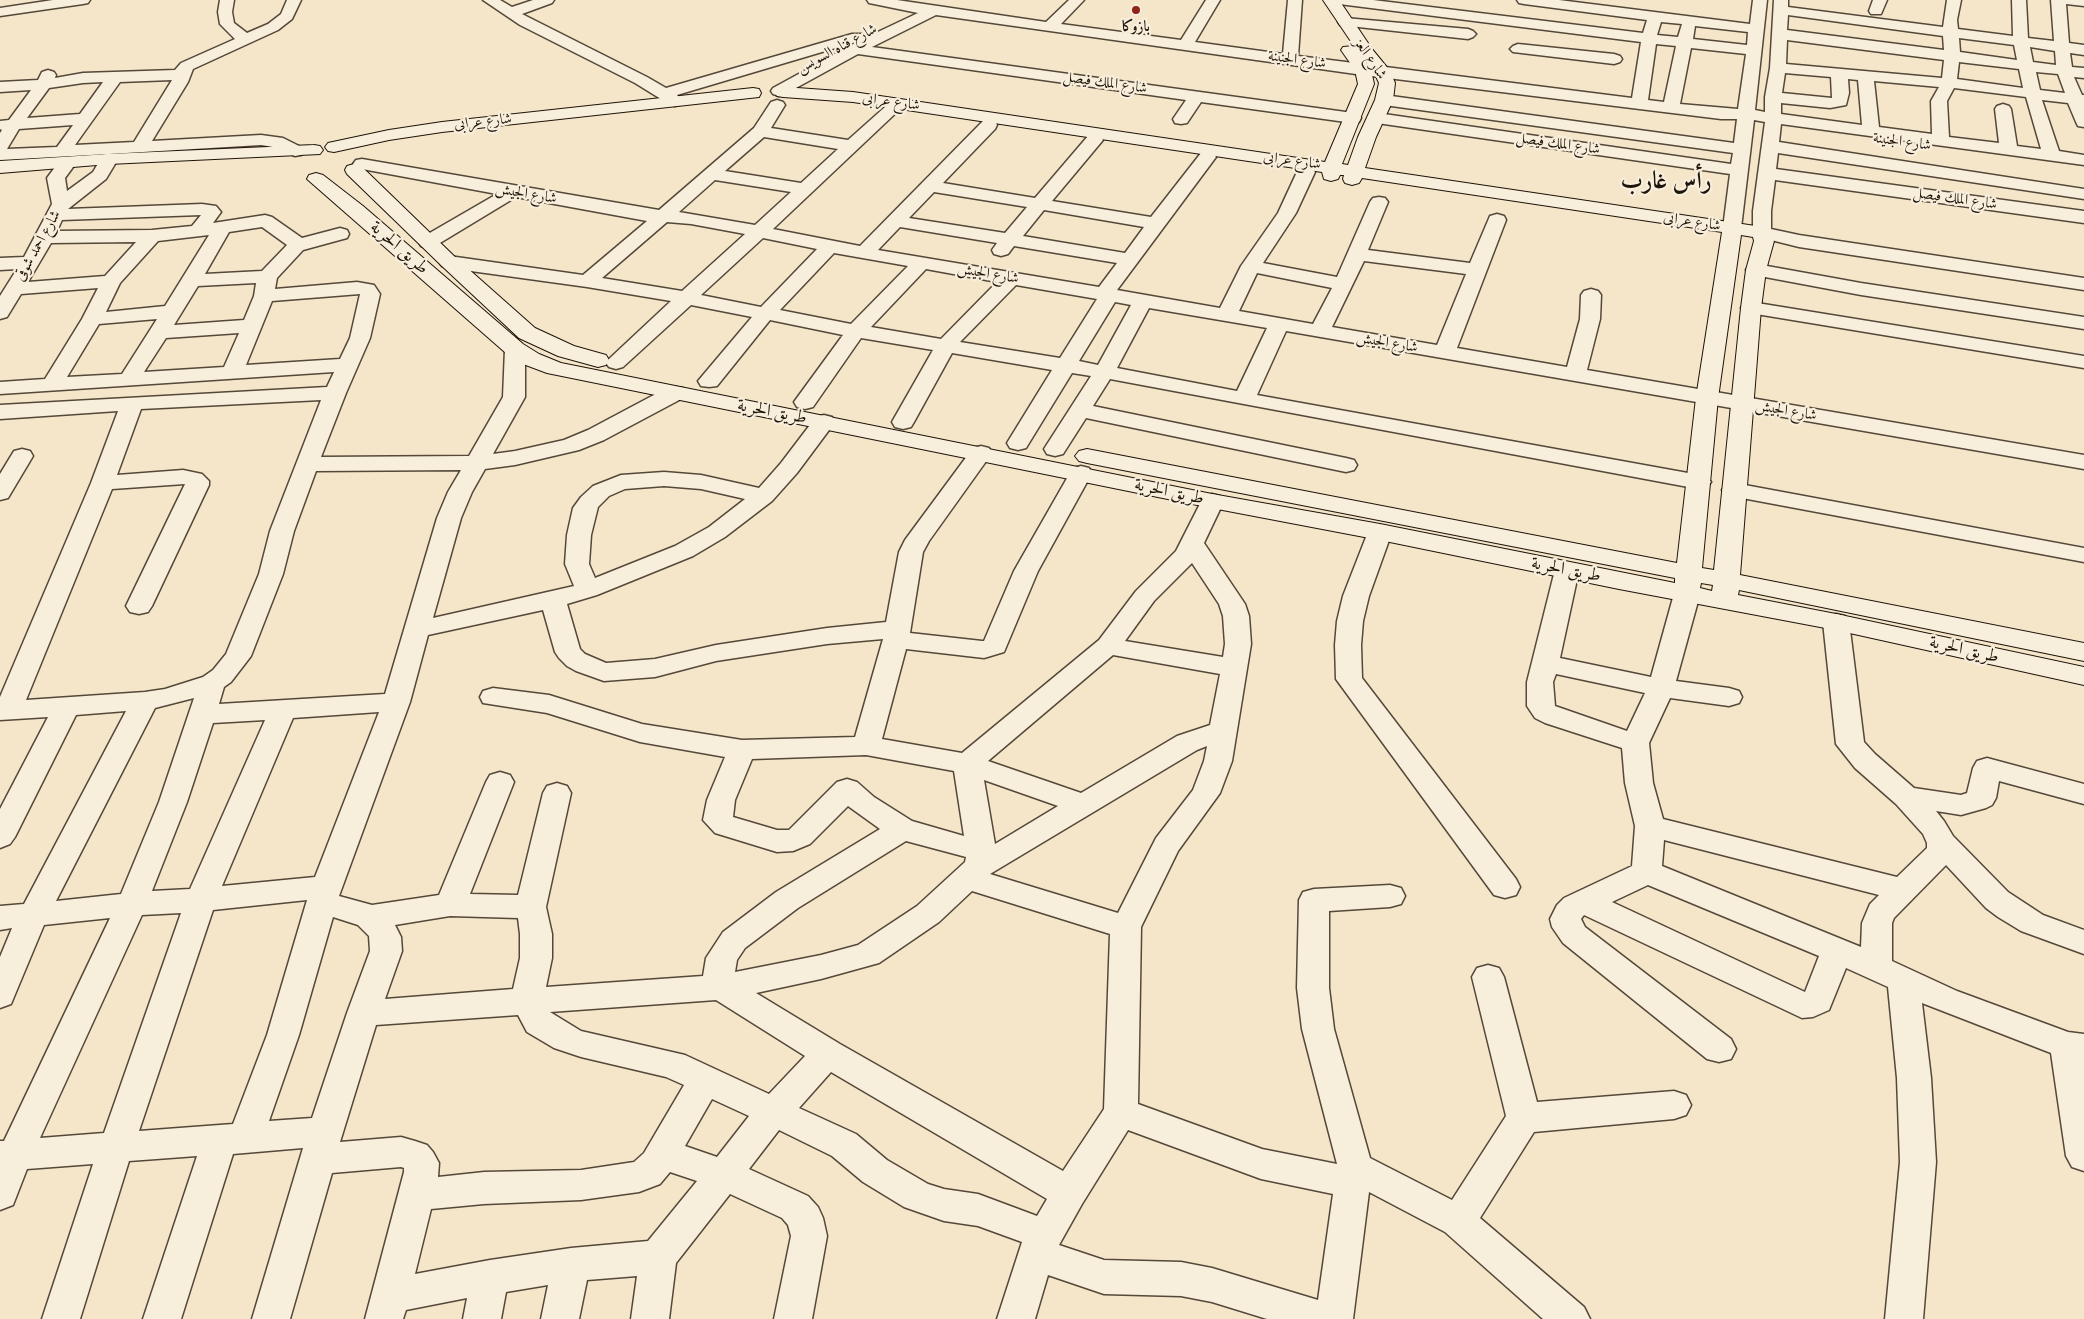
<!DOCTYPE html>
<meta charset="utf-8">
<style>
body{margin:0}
canvas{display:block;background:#f5e5c9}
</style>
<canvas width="2084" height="1319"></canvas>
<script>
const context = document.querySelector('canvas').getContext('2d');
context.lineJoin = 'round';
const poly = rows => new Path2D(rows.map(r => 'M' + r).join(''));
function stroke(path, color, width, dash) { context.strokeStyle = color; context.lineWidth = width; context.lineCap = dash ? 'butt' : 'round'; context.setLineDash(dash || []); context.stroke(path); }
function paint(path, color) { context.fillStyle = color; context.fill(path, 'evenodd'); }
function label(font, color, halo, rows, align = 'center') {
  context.font = font + ' "Gentium Book Plus",Amiri,serif'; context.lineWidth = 4.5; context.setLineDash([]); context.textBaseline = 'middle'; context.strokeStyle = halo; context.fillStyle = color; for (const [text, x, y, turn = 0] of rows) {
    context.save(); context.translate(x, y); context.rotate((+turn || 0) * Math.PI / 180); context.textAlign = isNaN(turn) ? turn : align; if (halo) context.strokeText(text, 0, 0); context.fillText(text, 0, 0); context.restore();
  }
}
const minor = poly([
 [53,0,90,0,88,3,83,4,0,16,0,8,53,0],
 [220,0,234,0,232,12,234,23,247,33,268,24,281,14,287,0,301,0,292,19,278,30,193,69,188,82,152,141,261,135,283,138,301,147,304,151,301,155,295,156,273,147,261,145,109,154,115,155,118,159,106,179,68,209,202,204,216,206,221,212,213,223,265,215,272,217,302,238,340,228,347,230,349,234,347,238,303,250,277,278,275,289,357,282,374,285,380,294,370,338,346,393,321,457,469,456,503,397,505,349,508,345,515,343,522,345,525,349,525,397,493,454,515,451,564,440,588,430,667,388,675,387,683,388,686,393,683,398,604,440,579,450,515,465,485,469,472,492,461,518,433,618,574,586,565,564,567,535,573,508,581,497,593,486,621,475,664,472,701,475,759,488,781,463,816,417,824,415,832,417,835,422,797,473,772,501,725,537,693,556,597,595,567,604,580,649,585,654,606,663,655,659,716,645,827,628,886,622,899,552,905,540,973,448,981,446,989,448,992,453,929,541,923,552,910,633,982,641,984,641,1014,571,1070,473,1073,468,1081,466,1089,468,1092,473,1038,571,1004,652,984,658,906,649,882,739,962,753,1099,640,1136,591,1176,551,1204,496,1212,494,1220,496,1224,501,1204,543,1245,604,1249,616,1251,644,1232,761,1220,793,1178,851,1141,927,1138,1104,1262,1149,1337,1164,1302,1029,1297,988,1299,900,1303,892,1314,889,1390,885,1401,888,1405,896,1401,904,1390,907,1329,911,1329,988,1334,1029,1370,1158,1452,1200,1506,1116,1472,977,1477,968,1488,965,1499,968,1504,977,1537,1102,1674,1091,1686,1095,1691,1105,1686,1115,1674,1119,1534,1132,1480,1218,1584,1307,1590,1319,1543,1319,1445,1232,1369,1192,1353,1319,1267,1319,1212,1302,1181,1296,1104,1294,1048,1275,1035,1319,997,1319,1022,1242,978,1226,944,1221,904,1207,863,1182,832,1156,779,1130,749,1169,808,1196,818,1207,823,1218,827,1236,812,1319,774,1319,791,1236,788,1225,782,1218,730,1194,676,1263,669,1319,631,1319,637,1276,587,1280,579,1319,541,1319,548,1285,506,1292,501,1319,463,1319,467,1298,406,1310,403,1319,365,1319,404,1172,404,1168,401,1167,332,1173,290,1319,252,1319,303,1148,233,1154,181,1319,143,1319,197,1156,129,1161,80,1319,42,1319,93,1164,27,1169,13,1205,0,1210,0,1141,4,1141,110,918,44,925,11,1004,0,1008,0,957,12,928,0,930,0,906,24,904,126,711,76,715,15,837,10,844,0,848,0,809,48,717,0,720,0,697,91,483,118,411,0,419,0,405,327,387,334,372,0,394,0,382,45,379,82,319,98,288,21,294,7,317,0,319,0,296,17,269,0,270,0,258,24,257,52,204,47,178,61,159,67,158,73,159,76,163,65,178,67,191,93,172,103,155,108,154,0,160,0,133,2,130,0,129,0,121,9,120,31,90,0,92,0,82,38,80,42,72,48,70,54,72,56,75,55,78,83,73,175,70,181,63,235,39,220,24,218,12,220,0],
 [172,80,134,142,75,145,120,82,172,80],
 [103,82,80,114,27,118,49,88,83,83,103,82],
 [73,125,57,147,7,149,19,129,73,125],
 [201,215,192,226,152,230,57,231,62,220,201,215],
 [262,227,287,245,262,271,205,274,229,232,262,227],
 [209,235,165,306,106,312,120,283,158,241,209,235],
 [136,242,105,276,28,282,51,243,136,242],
 [256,283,254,296,244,320,174,325,198,286,256,283],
 [360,294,350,338,340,359,246,365,272,301,360,294],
 [157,319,122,374,67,377,99,324,157,319],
 [239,333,224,367,144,372,166,338,239,333],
 [321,400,270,531,259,574,226,654,213,670,203,677,165,689,145,692,26,700,112,489,185,484,126,606,130,612,139,614,148,612,152,606,209,485,209,481,202,474,183,470,117,475,141,409,321,400],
 [461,470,448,492,437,518,385,694,219,704,224,687,231,682,251,656,283,574,294,531,316,471,461,470],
 [664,486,701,489,745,499,709,527,675,546,595,578,589,564,591,535,598,507,609,496,625,489,664,486],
 [1192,563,1219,604,1223,616,1225,644,1223,657,1125,641,1154,601,1192,563],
 [543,610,555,652,559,658,567,666,576,671,604,681,655,677,716,661,827,644,883,639,855,737,742,740,642,724,549,695,493,688,483,691,480,697,483,703,547,713,640,742,725,757,707,800,703,820,715,833,777,852,793,851,810,844,848,806,880,829,776,892,723,932,706,958,703,976,546,987,552,958,552,934,546,907,571,793,567,786,557,783,547,786,543,793,518,895,470,894,514,782,510,775,500,772,490,775,486,782,439,895,372,905,339,896,410,702,428,635,543,610],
 [1113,655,1220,674,1210,725,1177,736,1081,793,988,761,1113,655],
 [194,698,159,802,121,894,56,901,155,708,194,698],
 [379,712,315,877,222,886,293,718,379,712],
 [265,720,190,889,152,891,187,802,213,723,265,720],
 [1207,746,1204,761,1193,790,1156,838,1118,913,990,874,1197,750,1207,746],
 [866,755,954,771,964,836,912,821,874,797,857,782,847,779,837,782,789,830,777,830,733,817,735,800,752,759,866,755],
 [984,780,1058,806,995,844,984,780],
 [906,841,966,857,965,862,917,906,858,945,821,955,735,972,737,960,745,948,798,908,906,841],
 [972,891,1110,934,1104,1109,1063,1171,840,1044,756,993,821,979,879,963,939,922,972,891],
 [307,900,267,1035,233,1124,139,1131,213,910,307,900],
 [181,913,104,1133,40,1138,142,915,181,913],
 [450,916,518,918,520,934,520,958,513,989,385,999,402,951,401,937,395,925,450,916],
 [333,917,358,925,369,936,370,951,347,1013,312,1118,269,1121,299,1035,333,917],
 [716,1000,805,1056,769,1094,685,1055,581,1031,550,1012,716,1000],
 [518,1015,527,1032,554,1048,581,1057,666,1077,684,1085,644,1153,634,1162,581,1170,484,1172,438,1177,439,1163,433,1152,427,1145,415,1141,401,1137,340,1142,376,1025,518,1015],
 [831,1072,1047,1199,1037,1216,978,1194,944,1189,928,1184,887,1160,856,1134,799,1108,831,1072],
 [712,1099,749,1116,717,1157,685,1146,712,1099],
 [1128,1130,1261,1179,1333,1194,1318,1300,1212,1268,1181,1262,1104,1260,1059,1245,1082,1204,1128,1130],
 [670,1172,697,1181,648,1241,571,1248,490,1260,415,1274,431,1209,484,1204,581,1200,639,1192,660,1184,670,1172],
 [483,0,500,0,512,7,533,0,554,0,552,3,522,14,647,77,666,88,852,34,862,34,863,39,918,13,874,4,869,3,867,0,897,0,1046,22,1069,0,1084,0,1061,24,1181,40,1206,0,1220,0,1195,42,1283,54,1288,0,1302,0,1298,56,1632,98,1641,42,1339,4,1334,3,1332,0,1373,0,1643,33,1647,20,1524,4,1519,3,1517,0,1559,0,1750,24,1753,0,1767,0,1755,110,1765,112,1765,97,1770,68,1774,0,1788,0,1788,7,1943,27,1947,0,1961,0,1957,20,1958,29,2013,36,2012,0,2026,0,2028,38,2054,41,2051,0,2084,0,2084,6,2066,4,2069,43,2084,45,2084,55,2070,53,2072,67,2084,68,2084,78,2074,77,2082,95,2084,95,2084,127,2078,126,2076,122,2068,103,2042,100,2059,151,2084,155,2084,165,1781,124,1779,142,2084,189,2084,199,1778,153,1776,169,2084,211,2084,223,1775,180,1771,211,1771,229,1799,235,2084,278,2084,290,1799,247,1755,236,1753,232,1753,211,1765,122,1754,120,1741,228,1739,232,1732,234,1725,232,1723,228,1730,174,1377,123,1371,122,1369,118,1371,114,1377,113,1731,164,1733,153,1384,105,1378,103,1376,100,1378,97,1384,95,1734,143,1737,119,1721,119,1363,75,936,15,872,47,1353,113,1359,114,1361,118,1359,122,1353,123,1201,102,1187,123,1181,124,1175,123,1173,119,1186,100,858,54,785,94,779,96,773,94,771,91,773,88,859,41,677,95,683,101,681,104,675,106,669,104,635,83,520,25,483,0],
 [1788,15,1943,36,1944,50,1787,30,1788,15],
 [1661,22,1682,24,1678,37,1657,35,1661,22],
 [1695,26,1748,32,1747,45,1693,39,1695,26],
 [1959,38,2014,45,2017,60,1960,52,1959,38],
 [1787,40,1944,60,1942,78,1786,64,1787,40],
 [1656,44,1676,46,1664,102,1648,100,1656,44],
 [2030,47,2055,51,2056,65,2033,62,2030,47],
 [1691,48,1746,54,1738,109,1680,104,1691,48],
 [1959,62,2019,69,2023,88,1957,79,1959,62],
 [2036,72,2058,74,2065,93,2040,90,2036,72],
 [1785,73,1831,77,1832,98,1782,93,1785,73],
 [1848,79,1858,80,1862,125,1781,114,1781,103,1830,108,1846,105,1849,93,1848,79],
 [1874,81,1939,87,1931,101,1932,134,1879,127,1874,81],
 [1954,88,2026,97,2041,149,2017,146,2011,109,2009,106,2003,104,1997,106,1995,109,1999,143,1949,137,1947,101,1954,88],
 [1873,0,1887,0,1881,14,1871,14,1869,11,1873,0],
 [1345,18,1468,29,1473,31,1476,34,1473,37,1468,39,1340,25,1338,22,1340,19,1345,18],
 [1518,44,1614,54,1620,56,1622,59,1620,62,1614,64,1513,52,1510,49,1513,46,1518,44],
 [777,100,783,102,785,105,771,128,848,140,885,107,897,107,899,110,773,229,860,246,983,121,989,120,995,121,997,125,995,129,943,183,1035,198,1088,136,1094,135,1100,136,1103,140,1052,201,1151,217,1201,153,1207,152,1213,153,1216,157,1117,290,1220,308,1241,266,1278,213,1297,172,1300,168,1306,167,1312,168,1315,172,1296,213,1263,263,1337,277,1370,202,1373,198,1379,197,1385,198,1388,202,1368,250,1470,263,1490,216,1497,214,1504,216,1506,220,1457,348,1567,367,1580,319,1581,295,1584,291,1591,289,1598,291,1601,295,1600,319,1587,370,2084,455,2084,469,1286,331,1257,395,1699,475,1707,477,1711,482,1707,487,1699,489,1110,379,1093,406,1346,458,1354,460,1357,465,1354,470,1346,472,1086,418,1063,454,1055,456,1047,454,1044,449,1091,376,1072,373,1026,448,1018,450,1010,448,1007,443,1052,370,952,353,914,422,911,427,903,429,895,427,892,422,933,350,861,338,813,407,805,409,797,407,794,402,843,335,770,320,717,386,709,387,701,386,698,381,752,317,691,305,623,367,616,369,609,367,606,363,609,359,671,301,587,287,449,268,442,266,439,262,442,258,449,256,583,275,647,221,516,197,435,246,428,248,421,246,419,242,421,238,497,194,362,169,356,168,353,164,356,160,362,159,659,210,754,128,771,102,777,100],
 [764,137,838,149,801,183,725,171,764,137],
 [715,180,791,192,755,225,679,212,715,180],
 [934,192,1027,207,1005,233,909,218,934,192],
 [1044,210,1144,227,1125,253,1023,236,1044,210],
 [667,222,691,224,745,234,682,291,602,278,667,222],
 [900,227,997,243,992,250,994,254,1001,256,1008,254,1014,246,1117,263,1099,287,878,250,900,227],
 [763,238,817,249,761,307,701,295,763,238],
 [834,253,908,266,851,324,780,310,834,253],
 [1364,261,1466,274,1437,345,1332,327,1364,261],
 [926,269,997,282,941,339,871,327,926,269],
 [1257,273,1332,288,1313,324,1239,311,1257,273],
 [1016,285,1097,299,1060,358,960,342,1016,285],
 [1115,302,1131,305,1098,365,1079,361,1115,302],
 [1149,308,1267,328,1237,391,1117,368,1149,308],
 [1756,264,1861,283,2084,317,2084,329,1861,295,1749,274,1746,270,1749,266,1756,264],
 [1751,302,2084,356,2084,368,1744,312,1741,308,1744,304,1751,302],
 [22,449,30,451,33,456,8,498,0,500,0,474,14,451,22,449],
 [1734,483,2084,548,2084,562,1726,495,1722,490,1726,485,1734,483],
 [1380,525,1388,527,1392,532,1369,596,1363,621,1361,645,1362,678,1516,879,1520,887,1516,895,1505,898,1494,895,1336,679,1335,645,1337,621,1343,596,1368,532,1372,527,1380,525],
 [1567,563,1576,565,1579,570,1560,658,1651,677,1674,594,1678,589,1687,586,1696,589,1700,594,1676,681,1729,688,1739,691,1742,697,1739,703,1729,706,1670,698,1649,743,1653,783,1663,819,1897,877,1927,848,1927,843,1923,834,1896,804,1855,768,1836,744,1823,622,1827,616,1836,614,1845,616,1849,622,1864,742,1875,754,1914,788,1961,795,1967,793,1973,768,1977,761,1987,758,2084,784,2084,804,1999,781,1996,798,1992,805,1986,808,1961,815,1936,811,1944,821,1953,836,2008,892,2043,915,2084,930,2084,954,2021,931,1998,917,1986,908,1946,865,1894,918,1892,923,1892,961,1957,991,2068,1032,2084,1034,2084,1171,2072,1167,2066,1156,2051,1053,1922,1003,1931,1078,1936,1162,1923,1319,1885,1319,1900,1162,1897,1078,1888,987,1846,968,1829,1010,1813,1017,1802,1018,1584,915,1581,919,1585,927,1731,1039,1736,1049,1731,1059,1719,1062,1707,1059,1563,943,1552,927,1550,919,1557,905,1564,898,1632,866,1635,826,1625,783,1622,748,1545,723,1535,718,1527,706,1527,682,1555,570,1558,565,1567,563],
 [1556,674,1645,693,1627,731,1555,706,1553,682,1556,674],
 [1664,840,1879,895,1870,904,1862,923,1861,947,1662,866,1664,840],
 [1648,885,1819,956,1805,992,1612,902,1648,885]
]);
const secondary = poly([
 [1323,0,1339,0,1372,49,1390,71,1395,83,1393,100,1376,137,1365,168,1769,228,1774,241,1766,270,1761,308,1740,575,2084,643,2084,661,1739,590,1738,595,1836,614,2084,667,2084,685,1836,630,1619,589,1380,540,1212,508,547,373,523,364,507,354,307,179,309,175,316,173,323,175,363,206,523,344,539,354,561,363,1212,494,1380,524,1675,583,1675,578,1087,463,1079,461,1075,456,1079,451,1087,449,1677,563,1696,398,1722,232,1362,178,1359,183,1352,185,1345,183,1343,179,1344,175,1340,175,1338,179,1331,181,1324,179,1322,172,853,102,783,97,777,96,775,92,777,88,783,87,853,92,1325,162,1358,84,1355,70,1341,50,1343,47,1354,46,1323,0],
 [1365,61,1374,72,1379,83,1375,100,1358,137,1348,165,1342,164,1374,84,1371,70,1365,61],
 [1741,235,1753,237,1754,241,1746,270,1741,308,1714,570,1702,568,1718,398,1741,235],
 [1701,583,1713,585,1712,591,1700,588,1701,583],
 [753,88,759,89,761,93,759,97,442,132,389,140,334,152,328,151,325,147,328,143,389,130,442,122,753,88],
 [314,145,320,146,323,150,320,154,109,164,0,173,0,161,109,154,314,145],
 [354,164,361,166,456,258,535,328,574,346,606,355,609,360,606,365,598,367,558,356,519,338,442,266,347,174,345,170,347,166,354,164]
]);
const markers = [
 [1136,10,5,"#8f2418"]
];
const farPoinames = [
 ["بازوكا",1136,27]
];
const farStreetnames = [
 ["شارع قناه السويس",837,49,-28],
 ["شارع العز",1370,59,56],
 ["شارع الجنينة",1297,60,8],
 ["شارع الملك فيصل",1105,83,8],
 ["شارع عرابى",891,102,8],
 ["شارع عرابى",483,122,-6],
 ["شارع الجنينة",1902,142,8],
 ["شارع الملك فيصل",1558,144,8],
 ["شارع عرابى",1292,161,8],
 ["شارع الجيش",526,194,10],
 ["شارع الملك فيصل",1955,199,8],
 ["شارع عرابى",1692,222,9],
 ["شارع احمد شوقى",38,246,-61],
 ["شارع الجيش",988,274,10],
 ["شارع الجيش",1387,343,10],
 ["شارع الجيش",1786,411,10]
];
const streetNames = [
 ["طريق الحرية",399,248,41],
 ["طريق الحرية",772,412,11],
 ["طريق الحرية",1169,492,12],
 ["طريق الحرية",1566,570,11],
 ["طريق الحرية",1964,650,13]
];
const farTownnames = [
 ["رأس غارب",1666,182]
];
stroke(minor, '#544839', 3);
stroke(secondary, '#1e1409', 2);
paint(minor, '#f8eedc');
paint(secondary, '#f8eedc');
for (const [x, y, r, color] of markers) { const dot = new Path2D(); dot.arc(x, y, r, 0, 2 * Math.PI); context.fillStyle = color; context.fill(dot); stroke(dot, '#f8eedc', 2); }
label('bold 15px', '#1e1409', '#f8eedc', farPoinames);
label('15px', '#1e1409', '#f8eedc', farStreetnames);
label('18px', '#1e1409', '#f8eedc', streetNames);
label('bold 24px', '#1e1409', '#f8eedc', farTownnames);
</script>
